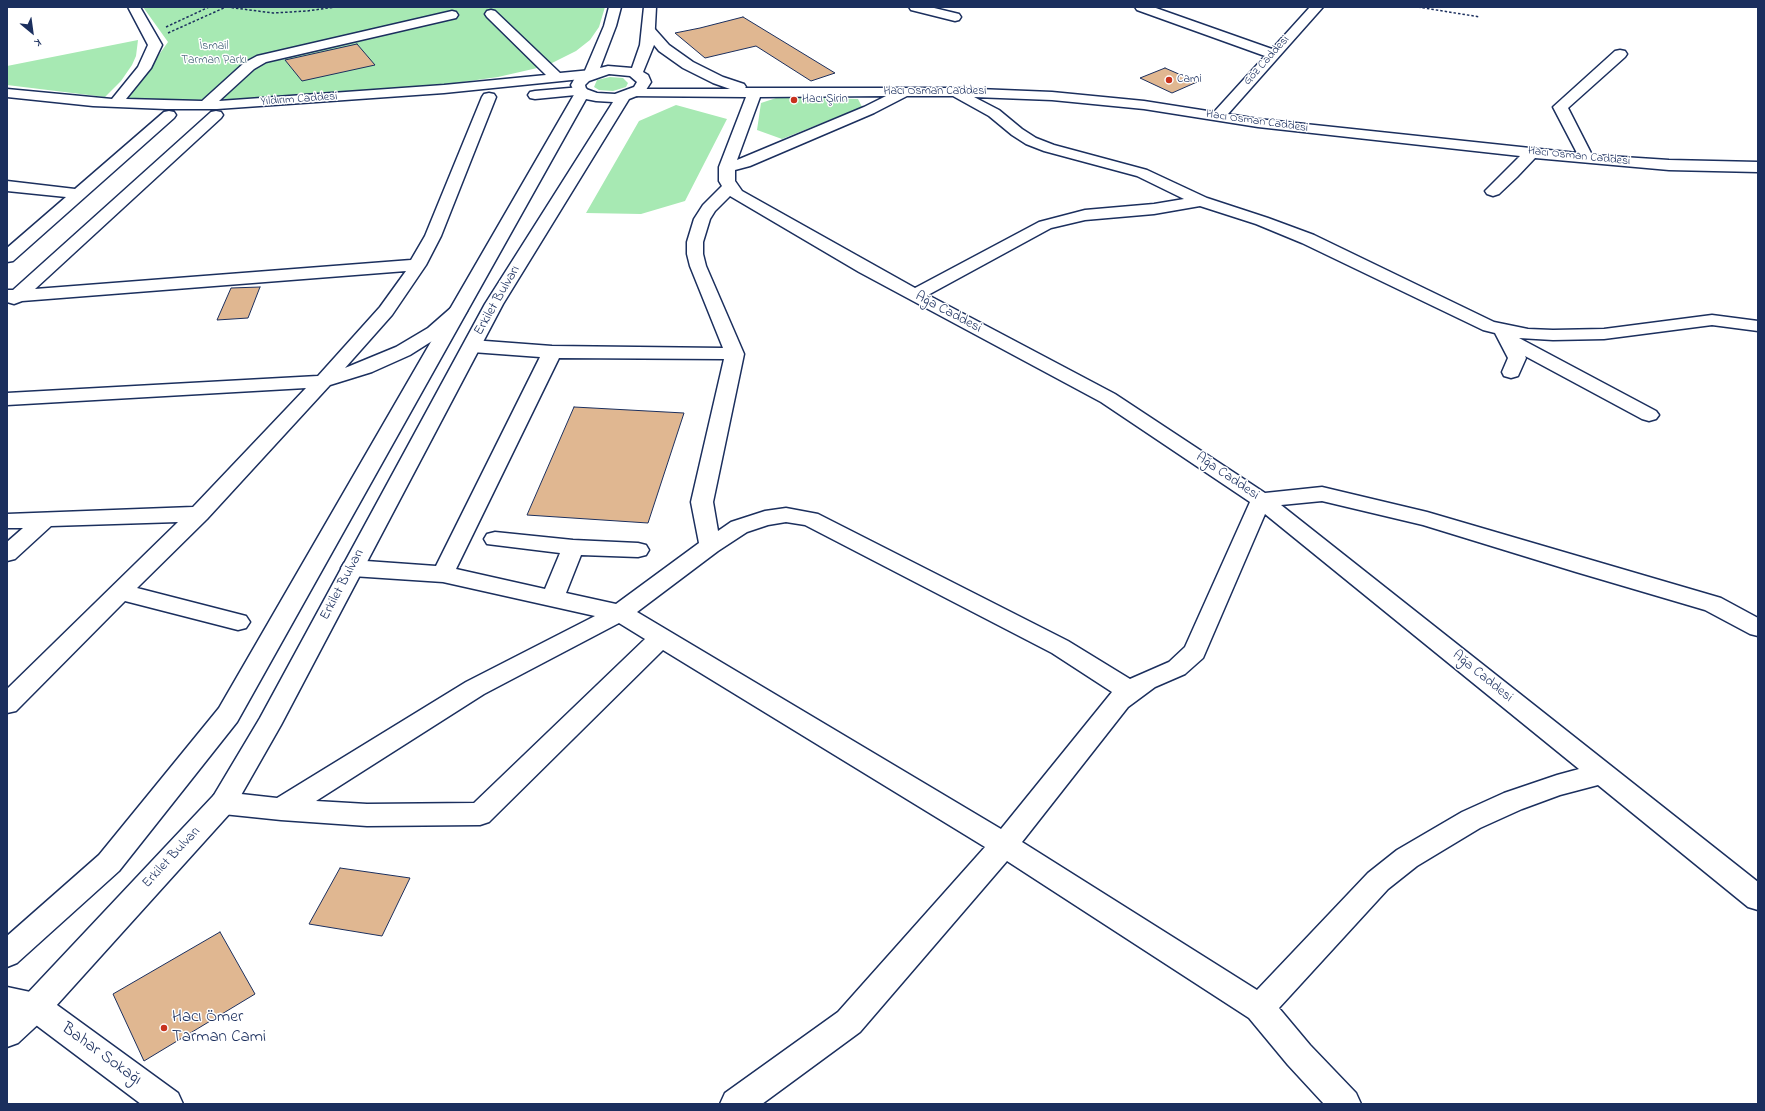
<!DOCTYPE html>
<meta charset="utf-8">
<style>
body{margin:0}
#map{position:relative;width:1765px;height:1111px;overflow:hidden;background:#fff;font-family:"Indie Flower",sans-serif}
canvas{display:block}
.frame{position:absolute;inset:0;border:8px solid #1b2f5e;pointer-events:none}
.north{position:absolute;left:12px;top:12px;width:40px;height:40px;-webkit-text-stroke:3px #fff;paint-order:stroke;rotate:151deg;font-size:11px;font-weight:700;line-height:16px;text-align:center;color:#1b2f5e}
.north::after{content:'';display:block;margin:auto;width:14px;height:18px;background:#1b2f5e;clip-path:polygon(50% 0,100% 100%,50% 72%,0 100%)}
</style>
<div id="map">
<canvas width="1765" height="1111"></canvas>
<div class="frame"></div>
<div class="north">K</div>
</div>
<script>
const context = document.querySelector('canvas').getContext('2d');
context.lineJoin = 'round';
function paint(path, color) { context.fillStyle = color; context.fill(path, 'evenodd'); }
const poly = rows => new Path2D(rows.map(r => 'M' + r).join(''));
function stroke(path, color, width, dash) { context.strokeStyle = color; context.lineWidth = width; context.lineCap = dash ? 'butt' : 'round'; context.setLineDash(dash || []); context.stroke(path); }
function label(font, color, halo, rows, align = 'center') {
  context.font = font + ' "Indie Flower",sans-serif'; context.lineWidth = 3; context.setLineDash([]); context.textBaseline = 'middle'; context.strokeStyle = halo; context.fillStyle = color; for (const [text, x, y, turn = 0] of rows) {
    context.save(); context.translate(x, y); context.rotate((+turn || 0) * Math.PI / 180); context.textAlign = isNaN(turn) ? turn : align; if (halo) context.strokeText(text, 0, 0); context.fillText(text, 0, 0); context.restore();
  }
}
const green = poly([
 [143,7,605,7,599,27,590,40,576,51,546,66,498,77,434,86,246,99,126,101,168,42],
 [138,40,136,56,132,65,121,81,105,97,7,85,7,66],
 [610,77,623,78,628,83,626,87,613,91,599,90,594,87,597,80],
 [779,97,858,99,862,107,782,139,757,130,761,103],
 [676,105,727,119,685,201,641,214,586,213,639,121]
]);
const building = poly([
 [743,17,835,73,811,81,756,46,705,58,675,33,700,28,743,17],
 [357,44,375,65,302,81,285,60,357,44],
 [1165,68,1197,82,1172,93,1140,78,1165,68],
 [260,287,248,318,217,320,231,288,260,287],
 [574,407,684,413,648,523,527,515,574,407],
 [340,868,410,878,382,936,309,924,340,868],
 [220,932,255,994,144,1061,113,994,220,932]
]);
const path = poly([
 [227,7,273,13,307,11,335,7],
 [1418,7,1480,17],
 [166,27,209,7],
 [168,33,226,7]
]);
const minor = poly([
 [128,7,140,7,162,45,151,68,126,99,202,101,244,63,257,56,452,11,456,12,458,15,456,18,266,62,254,69,219,101,444,85,546,75,487,17,485,14,487,11,491,10,495,11,560,73,591,70,596,71,598,74,596,77,591,78,444,93,217,109,166,109,93,106,7,97,7,89,112,99,138,67,148,45,128,7],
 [909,7,930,7,959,14,961,17,959,20,955,21,911,10,909,7],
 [1135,7,1153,7,1272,49,1310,7,1323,7,1228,114,1258,119,1577,153,1553,107,1615,51,1620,50,1625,51,1627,54,1625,57,1568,108,1592,155,1669,160,1758,162,1758,172,1669,170,1535,158,1517,177,1499,194,1493,196,1487,194,1485,191,1520,156,1258,127,1144,109,1052,100,974,97,999,110,1022,129,1036,138,1054,145,1147,170,1207,198,1268,218,1314,235,1494,322,1528,329,1553,330,1604,329,1712,315,1758,321,1758,331,1712,325,1604,339,1553,340,1519,338,1656,411,1659,415,1656,419,1649,421,1642,419,1525,356,1526,358,1518,376,1511,378,1504,376,1502,372,1508,358,1495,333,1483,330,1302,243,1256,224,1200,206,1154,214,1085,220,1051,228,928,295,1115,394,1265,493,1322,487,1427,512,1721,598,1758,618,1758,636,1750,634,1705,610,1576,572,1423,525,1322,501,1281,505,1758,882,1758,910,1748,907,1598,785,1560,795,1522,809,1480,828,1417,866,1388,889,1279,1008,1310,1045,1356,1093,1361,1104,1324,1104,1288,1065,1249,1018,1007,861,860,1032,762,1104,720,1104,725,1093,838,1012,985,847,663,650,489,822,480,825,367,826,281,820,223,814,214,811,210,803,214,795,223,792,277,798,466,682,595,616,443,582,352,576,344,573,341,568,344,563,352,560,436,566,540,357,472,352,466,350,463,346,466,342,472,340,552,346,723,348,690,266,687,254,687,242,694,219,703,205,722,186,719,181,719,167,746,97,627,96,625,93,627,90,632,89,730,89,713,83,683,68,659,51,642,30,643,27,653,27,669,45,693,62,723,77,744,84,746,87,745,88,953,88,1052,92,1144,101,1214,112,1265,56,1137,10,1135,7],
 [886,96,864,107,737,160,760,97,886,96],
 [907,96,953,96,989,116,1012,135,1026,144,1044,151,1137,176,1184,199,1154,204,1085,210,1039,222,915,288,742,191,735,181,735,170,750,166,874,113,907,96],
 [730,196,859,272,1101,402,1250,502,1185,647,1169,662,1130,679,1068,641,818,514,786,508,765,511,731,522,718,531,713,502,744,354,706,266,703,254,703,242,710,219,715,211,730,196],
 [559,358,724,359,691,502,699,543,616,604,566,593,581,555,638,557,646,555,649,550,646,545,638,543,573,540,495,532,487,534,484,539,487,544,560,553,545,589,456,569,559,358],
 [1265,514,1579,769,1557,775,1504,793,1462,812,1397,850,1368,873,1257,990,1022,842,1128,707,1155,687,1185,674,1203,658,1265,514],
 [786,522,805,525,1052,653,1112,692,1001,829,637,612,718,551,747,532,768,525,786,522],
 [619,623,645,639,474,803,367,804,316,801,484,694,619,623],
 [581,87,586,88,588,91,586,94,535,99,530,98,528,95,530,92,535,91,581,87],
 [489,93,494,94,496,97,441,236,426,265,392,315,345,368,396,347,428,328,452,307,458,306,464,307,467,311,464,315,440,336,410,355,372,372,330,385,207,519,137,588,246,616,250,622,246,628,238,630,125,601,16,711,7,713,7,689,178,522,51,526,15,559,7,561,7,542,23,528,7,528,7,514,193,507,306,388,7,405,7,393,318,376,380,307,406,271,22,301,14,304,7,302,7,290,13,290,211,112,216,111,221,112,223,115,221,118,35,289,411,260,425,236,482,97,484,94,489,93],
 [169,111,174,112,176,115,174,118,13,261,7,262,7,248,66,197,7,191,7,181,75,189,164,112,169,111],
 [7,987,35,993,46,997,178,1093,183,1104,141,1104,28,1019,7,1015,7,987]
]);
const major = poly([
 [609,7,621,7,616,26,600,68,608,66,632,68,640,45,644,7,656,7,654,45,643,72,648,75,651,82,644,93,629,99,503,304,281,725,232,811,46,1017,18,1043,7,1047,7,1013,24,997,214,795,260,718,485,304,613,102,596,101,586,99,237,722,119,871,17,963,7,967,7,936,99,855,219,708,575,93,571,85,575,78,584,73,604,26,609,7],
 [609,74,630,76,637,82,634,87,615,94,597,93,586,89,585,85,589,81,609,74]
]);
const markers = [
 [1169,80,4,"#c8321e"],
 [794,100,4,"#c8321e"],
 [164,1028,4,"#c8321e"]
];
const farParknames = [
 ["İsmail",214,47],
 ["Tarman Parkı",214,61]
];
const farStreetnames = [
 ["Göz Caddesi",1267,61,-48],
 ["Hacı Osman Caddesi",935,92],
 ["Yıldırım Caddesi",299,100,-4],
 ["Hacı Osman Caddesi",1257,122,8],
 ["Hacı Osman Caddesi",1579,157,6]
];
const farPoinames = [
 ["Cami",1177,80],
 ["Hacı Şirin",802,100]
];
const streetNames = [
 ["Erkilet Bulvarı",498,301,-60],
 ["Ağa Caddesi",948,313,28],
 ["Ağa Caddesi",1227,477,34],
 ["Erkilet Bulvarı",343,585,-62],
 ["Ağa Caddesi",1482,677,39],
 ["Erkilet Bulvarı",172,858,-47]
];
const nearPoinames = [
 ["Hacı Ömer",172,1018],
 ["Tarman Cami",172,1038]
];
const nearStreetnames = [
 ["Bahar Sokağı",101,1055,36]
];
paint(green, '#a7e9b3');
paint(building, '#e0b791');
stroke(building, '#1b2f5e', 1);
stroke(minor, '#1b2f5e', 3);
stroke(major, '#1b2f5e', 3);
stroke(path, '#1b2f5e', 1.5, [2.5, 2]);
paint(minor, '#fff');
paint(major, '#fff');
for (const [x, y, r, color] of markers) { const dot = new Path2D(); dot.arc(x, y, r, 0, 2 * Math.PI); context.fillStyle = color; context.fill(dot); stroke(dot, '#fff', 1.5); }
label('12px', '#3e5e73', '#fff', farParknames);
label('12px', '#1b2f5e', '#fff', farStreetnames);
label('12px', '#1b2f5e', '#fff', farPoinames, 'left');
label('14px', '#1b2f5e', '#fff', streetNames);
label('17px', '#1b2f5e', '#fff', nearPoinames, 'left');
label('17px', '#1b2f5e', '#fff', nearStreetnames);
</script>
